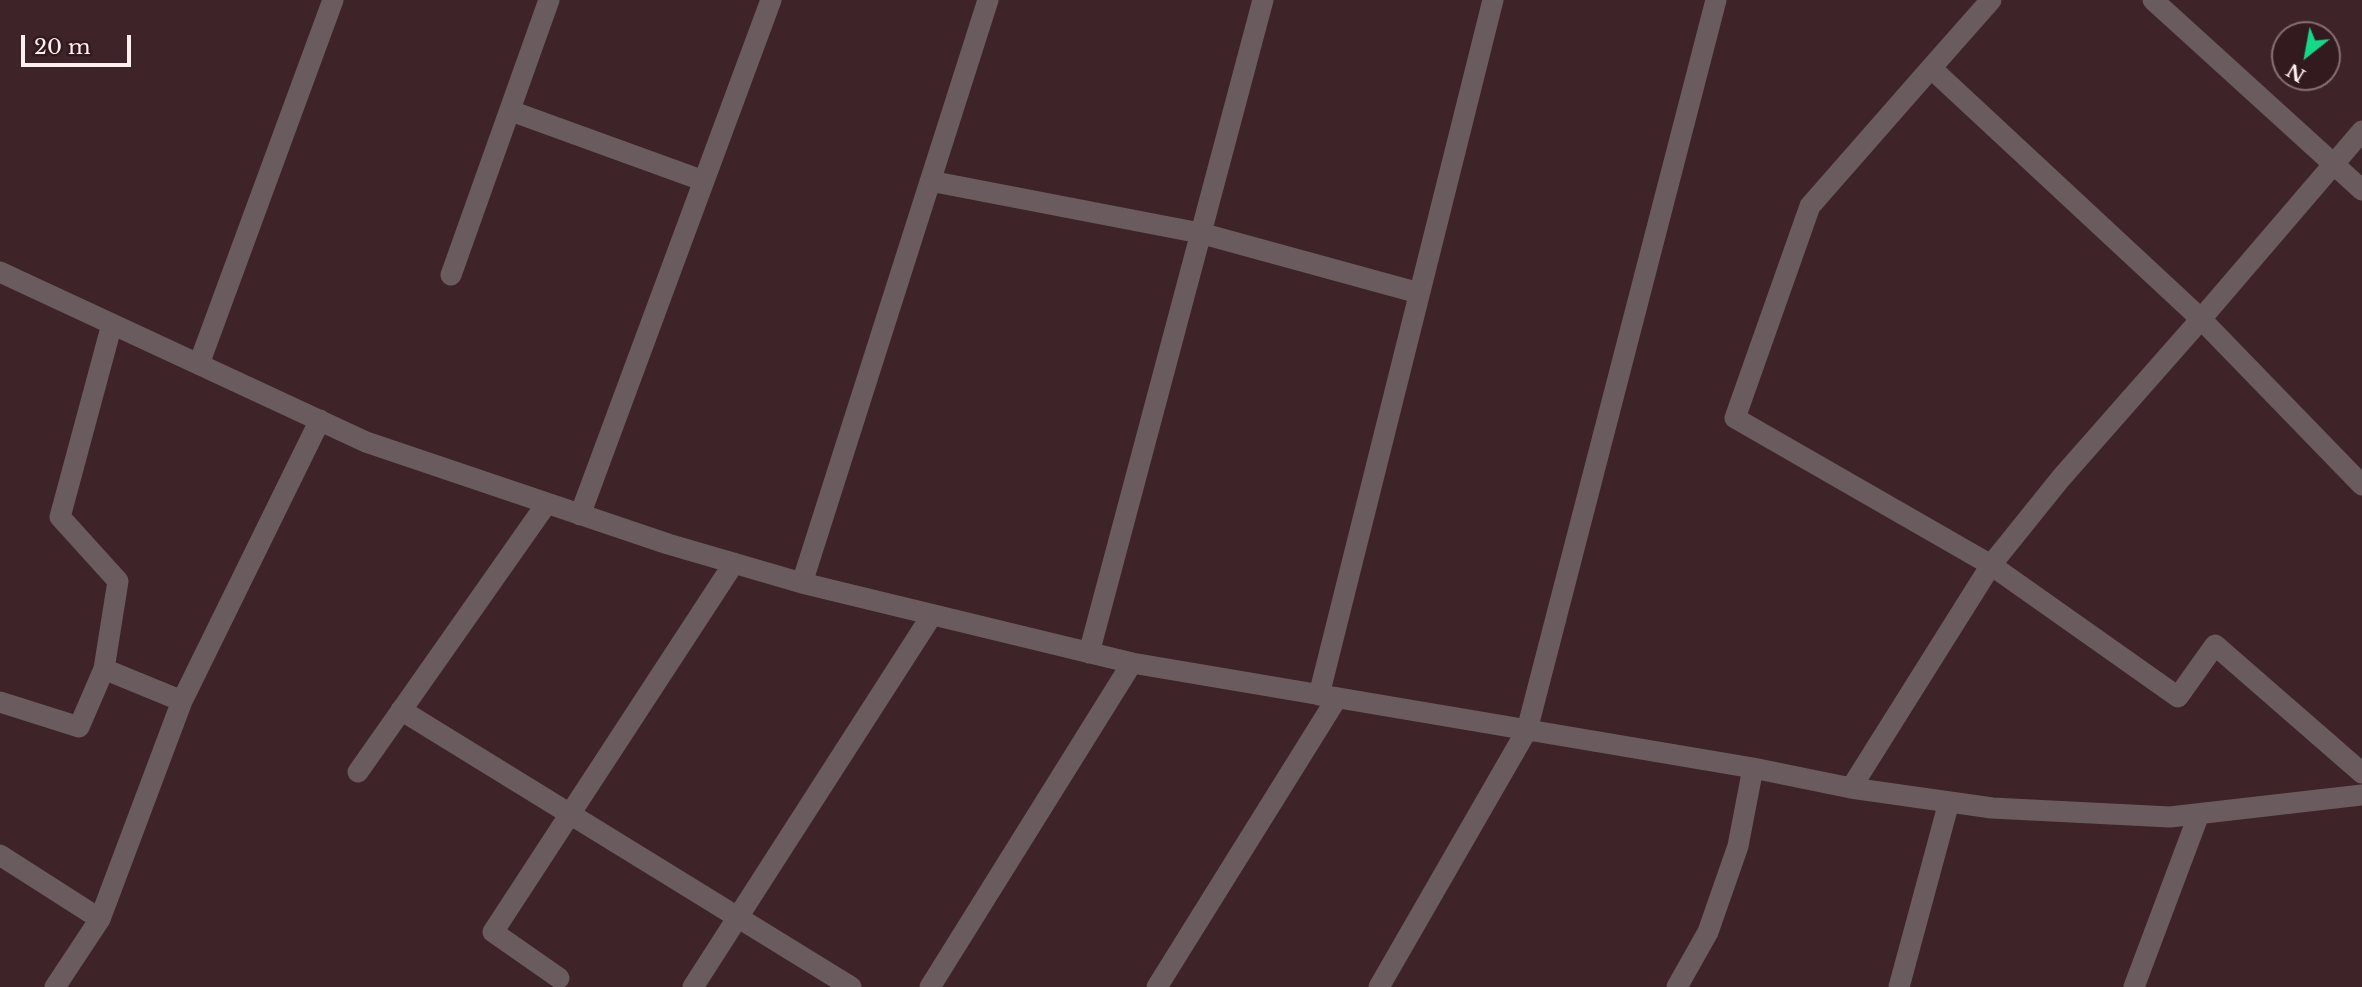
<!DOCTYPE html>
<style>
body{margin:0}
#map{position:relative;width:2362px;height:987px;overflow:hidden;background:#3e2429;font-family:"Libre Baskerville",serif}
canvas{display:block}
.north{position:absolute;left:2271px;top:21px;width:70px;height:70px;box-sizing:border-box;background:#331a1f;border:2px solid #857073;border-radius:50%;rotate:211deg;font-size:19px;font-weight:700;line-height:28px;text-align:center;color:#fff0f2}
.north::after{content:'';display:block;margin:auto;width:24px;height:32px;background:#13d989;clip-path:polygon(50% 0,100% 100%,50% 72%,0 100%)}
.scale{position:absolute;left:21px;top:35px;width:110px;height:32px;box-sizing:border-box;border:4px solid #fff0f2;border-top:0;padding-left:9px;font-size:21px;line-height:24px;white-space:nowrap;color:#fff0f2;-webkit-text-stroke:5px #331a1f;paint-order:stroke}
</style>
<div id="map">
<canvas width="2362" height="987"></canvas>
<div class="north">N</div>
<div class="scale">20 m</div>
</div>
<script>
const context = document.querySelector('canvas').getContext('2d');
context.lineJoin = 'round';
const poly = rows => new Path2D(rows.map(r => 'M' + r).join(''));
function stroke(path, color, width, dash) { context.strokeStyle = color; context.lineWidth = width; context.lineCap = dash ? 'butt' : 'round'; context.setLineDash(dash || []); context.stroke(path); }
const street = poly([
 [2153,0,2362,190],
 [1931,68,1991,0],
 [511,111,704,181],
 [2362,131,2201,319,2362,485],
 [930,181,1200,233,1419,293],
 [0,272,366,442,668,544,802,583,1132,663,1753,768,1851,788,1992,808,2170,817,2362,795],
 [451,275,549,0],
 [112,324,60,517,118,581,104,669,182,701],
 [199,364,333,0],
 [580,515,771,0],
 [802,583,988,0],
 [1089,653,1263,0],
 [1319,695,1493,0],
 [0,702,79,727,104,669],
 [401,710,851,987],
 [358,772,547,503],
 [1851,788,1991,565,2061,478,2201,319,1931,68,1810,206,1735,418,1991,565,2178,697,2215,645,2362,773],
 [0,855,100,919],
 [559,978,493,932,734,563],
 [55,987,100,919,182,701,320,420],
 [693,987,932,615],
 [930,987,1132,663],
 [1157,987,1337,698],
 [1379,987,1527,730,1716,0],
 [1677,987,1708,932,1738,846,1753,768],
 [1899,987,1949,802],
 [2134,987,2199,814]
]);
stroke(street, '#6a5c5e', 21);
</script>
